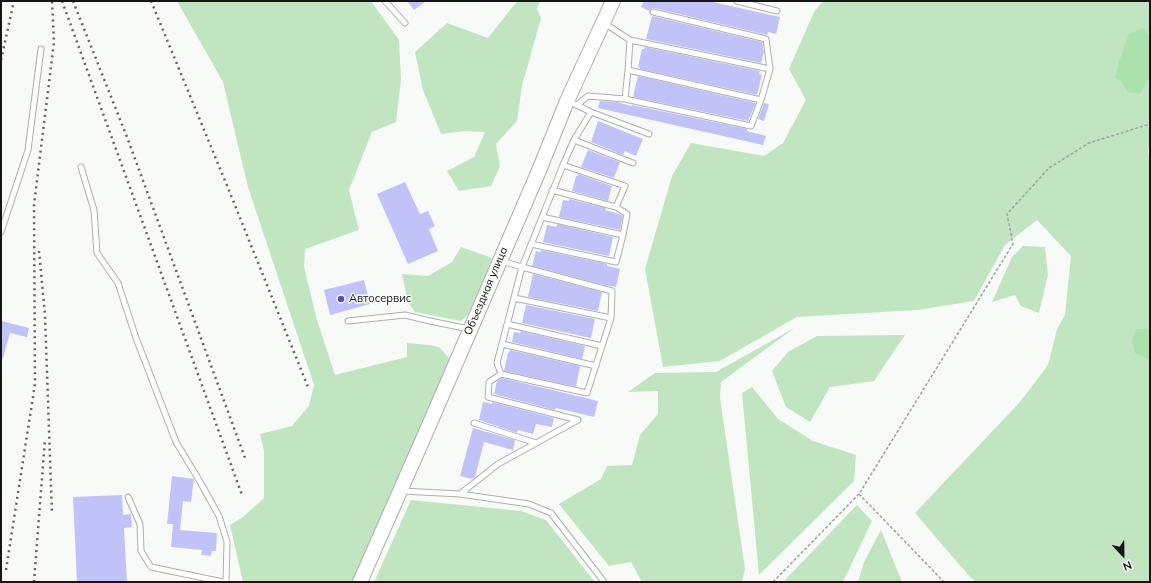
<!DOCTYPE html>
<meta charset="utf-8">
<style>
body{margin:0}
#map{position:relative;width:1151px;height:583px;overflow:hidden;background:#f7faf7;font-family:Mulish,sans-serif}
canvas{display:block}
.frame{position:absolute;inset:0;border:2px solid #141514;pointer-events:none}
.north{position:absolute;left:1103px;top:535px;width:40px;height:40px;-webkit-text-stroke:3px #f7faf7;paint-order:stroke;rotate:158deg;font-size:11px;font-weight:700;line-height:16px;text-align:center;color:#141514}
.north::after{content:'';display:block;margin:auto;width:14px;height:18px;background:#141514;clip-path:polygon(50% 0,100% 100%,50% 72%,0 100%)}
</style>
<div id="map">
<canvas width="1151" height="583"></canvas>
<div class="frame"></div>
<div class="north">N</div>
</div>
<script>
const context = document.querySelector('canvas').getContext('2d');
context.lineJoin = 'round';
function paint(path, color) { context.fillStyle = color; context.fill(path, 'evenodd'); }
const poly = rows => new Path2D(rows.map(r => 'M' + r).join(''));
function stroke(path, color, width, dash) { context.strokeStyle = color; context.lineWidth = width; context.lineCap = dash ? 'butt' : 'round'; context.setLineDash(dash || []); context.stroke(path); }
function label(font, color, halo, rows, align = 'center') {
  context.font = font + ' Mulish,sans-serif'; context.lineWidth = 3; context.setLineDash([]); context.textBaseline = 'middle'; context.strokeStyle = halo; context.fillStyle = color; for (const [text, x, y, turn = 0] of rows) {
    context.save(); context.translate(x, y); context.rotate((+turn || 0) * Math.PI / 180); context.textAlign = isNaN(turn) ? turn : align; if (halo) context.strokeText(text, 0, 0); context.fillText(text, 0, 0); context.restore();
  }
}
const green = poly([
 [177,1,371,1,399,40,401,80,396,122,372,132,349,190,359,230,305,249,304,267,317,320,335,375,407,357,407,343,429,345,439,347,450,359,423,427,354,582,243,582,230,525,243,517,264,498,264,451,260,434,292,426,309,406,314,385,248,187,223,82],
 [519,1,540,1,537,9,541,18,522,86,517,121,496,144,500,166,491,186,459,191,447,171,474,157,485,132,465,131,441,134,423,90,415,52,447,23,488,38,514,5],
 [823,1,1150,1,1150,143,1148,151,1150,161,1150,582,976,582,970,577,915,513,1020,402,1048,365,1057,329,1065,315,1071,256,1037,220,1005,245,974,301,917,310,797,317,720,361,663,367,645,269,672,176,691,143,764,156,783,143,806,100,789,69,814,12],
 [1023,246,1045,247,1048,275,1039,313,1021,306,1015,295,992,302,1012,257],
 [461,247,492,258,483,285,470,313,461,321,415,312,408,302,402,274,428,276,452,262],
 [796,327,721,382,720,398,745,569,742,582,642,582,631,562,609,566,559,504,601,479,607,466,632,465,640,435,658,414,658,391,628,392,655,373,716,372],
 [905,335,874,381,830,387,810,422,786,407,772,371,788,352,817,336],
 [752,387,778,419,813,441,856,455,854,481,759,575,742,393],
 [411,500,521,511,546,520,595,582,374,582],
 [857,505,872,521,843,582,783,582],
 [881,530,902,582,858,582,864,562]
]);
const water = poly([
 [1143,28,1149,37,1150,77,1140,94,1128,92,1121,81,1115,78,1119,62,1129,34],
 [1136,329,1147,329,1150,333,1150,360,1135,353,1132,341]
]);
const building = poly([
 [407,1,426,1,414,10],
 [644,1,708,1,780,17,776,34,768,32,767,35,654,8,652,8,649,11,641,7],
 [652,16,762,42,764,52,761,63,646,39],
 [645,47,760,71,759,74,762,75,757,95,640,69,640,67,638,67,642,49,644,49],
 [638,76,756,103,748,121,633,97],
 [600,101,617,102,631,106,632,105,747,129,747,131,766,136,763,145,598,108],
 [764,103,769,104,764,121,758,119],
 [598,121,643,139,636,156,625,151,623,155,591,142],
 [588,150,620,162,614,178,581,167],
 [578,174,612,186,608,201,572,191,576,176,578,176],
 [405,182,420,214,428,211,435,226,429,229,438,251,408,264,377,194],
 [569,199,606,208,605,210,619,214,623,216,620,230,559,217,563,200,569,201],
 [557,224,613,237,609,256,543,242,547,225,556,227],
 [541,250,607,264,607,266,620,269,616,287,604,285,532,266,536,251,541,252],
 [533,274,602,292,598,311,528,297],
 [364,280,370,304,330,315,324,290],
 [526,305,595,319,591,338,522,323],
 [1,321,29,328,27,337,10,333,3,358,1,358],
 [521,331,585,346,582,359,512,342,514,332,520,333],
 [510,350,580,366,576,387,504,371,508,352,509,353],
 [502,378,598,401,594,417,556,408,555,410,494,394,497,381],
 [483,402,492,404,492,402,554,418,552,427,536,424,533,434,518,430,517,433,479,420],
 [473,428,515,440,513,450,484,442,475,477,472,479,460,476],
 [172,476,194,479,191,502,183,501,180,530,217,533,216,551,212,551,211,556,201,555,202,550,171,547,173,524,167,524],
 [122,495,123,515,131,514,132,527,124,528,127,582,77,582,73,497]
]);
const path = poly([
 [859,494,944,582],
 [773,582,859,494,1013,244,1007,214,1049,168,1089,143,1150,124]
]);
const service = poly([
 [385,1,405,23],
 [737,1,777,11],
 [653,12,766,39,770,69],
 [604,23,630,40,628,70,625,99,751,126,761,100,628,70],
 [630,40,770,69,761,100],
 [577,105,588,96,625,99],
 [591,112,649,134],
 [574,140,633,163],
 [81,167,94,210,97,253,118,283,136,338,176,442,199,480,219,516,227,542,226,582],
 [552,190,616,207,625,186,563,165],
 [542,217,623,235,627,214,616,207],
 [1,232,28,150,41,49],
 [531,244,616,262,623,235],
 [501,261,522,267,497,363,501,374,587,393,611,318],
 [514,298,611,318,612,291,522,267,563,165,574,140,591,112,568,101],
 [348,321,405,315,430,321,469,329],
 [507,324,602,346],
 [502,344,596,366],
 [501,374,489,382,488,397,578,420],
 [474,423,536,443],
 [402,491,460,494,529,504,551,513,604,582],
 [460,494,498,464,578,420],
 [128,497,140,524,141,551,151,567,223,582]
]);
const secondary = poly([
 [360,582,430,423,538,173,567,101,613,1]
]);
const rail = poly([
 [62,1,242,495],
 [73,1,127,137,245,458],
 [151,1,228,188,308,387],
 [1,60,14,1],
 [39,251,45,315,52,514],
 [6,570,35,384,34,205,54,42,52,1],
 [34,582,45,439]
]);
const markers = [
 [341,299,4,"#5b4dc6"]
];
const streetNames = [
 ["Объездная улица",486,291,-67]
];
const poiNames = [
 ["Автосервис",349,299]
];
paint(green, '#c1e5c1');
paint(water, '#abe1ab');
paint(building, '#c1c3f8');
stroke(service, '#adb0ad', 7);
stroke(secondary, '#adb0ad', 16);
stroke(path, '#9fa19f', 1.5, [3, 2]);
stroke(service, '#fff', 5);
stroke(secondary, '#fff', 14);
stroke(rail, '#636463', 2.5, [2, 4]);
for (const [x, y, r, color] of markers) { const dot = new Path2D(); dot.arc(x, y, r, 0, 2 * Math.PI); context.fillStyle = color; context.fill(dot); stroke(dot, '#f7faf7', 1.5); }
label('11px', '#141514', '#f7faf7', streetNames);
label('11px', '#141514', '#f7faf7', poiNames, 'left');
</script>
